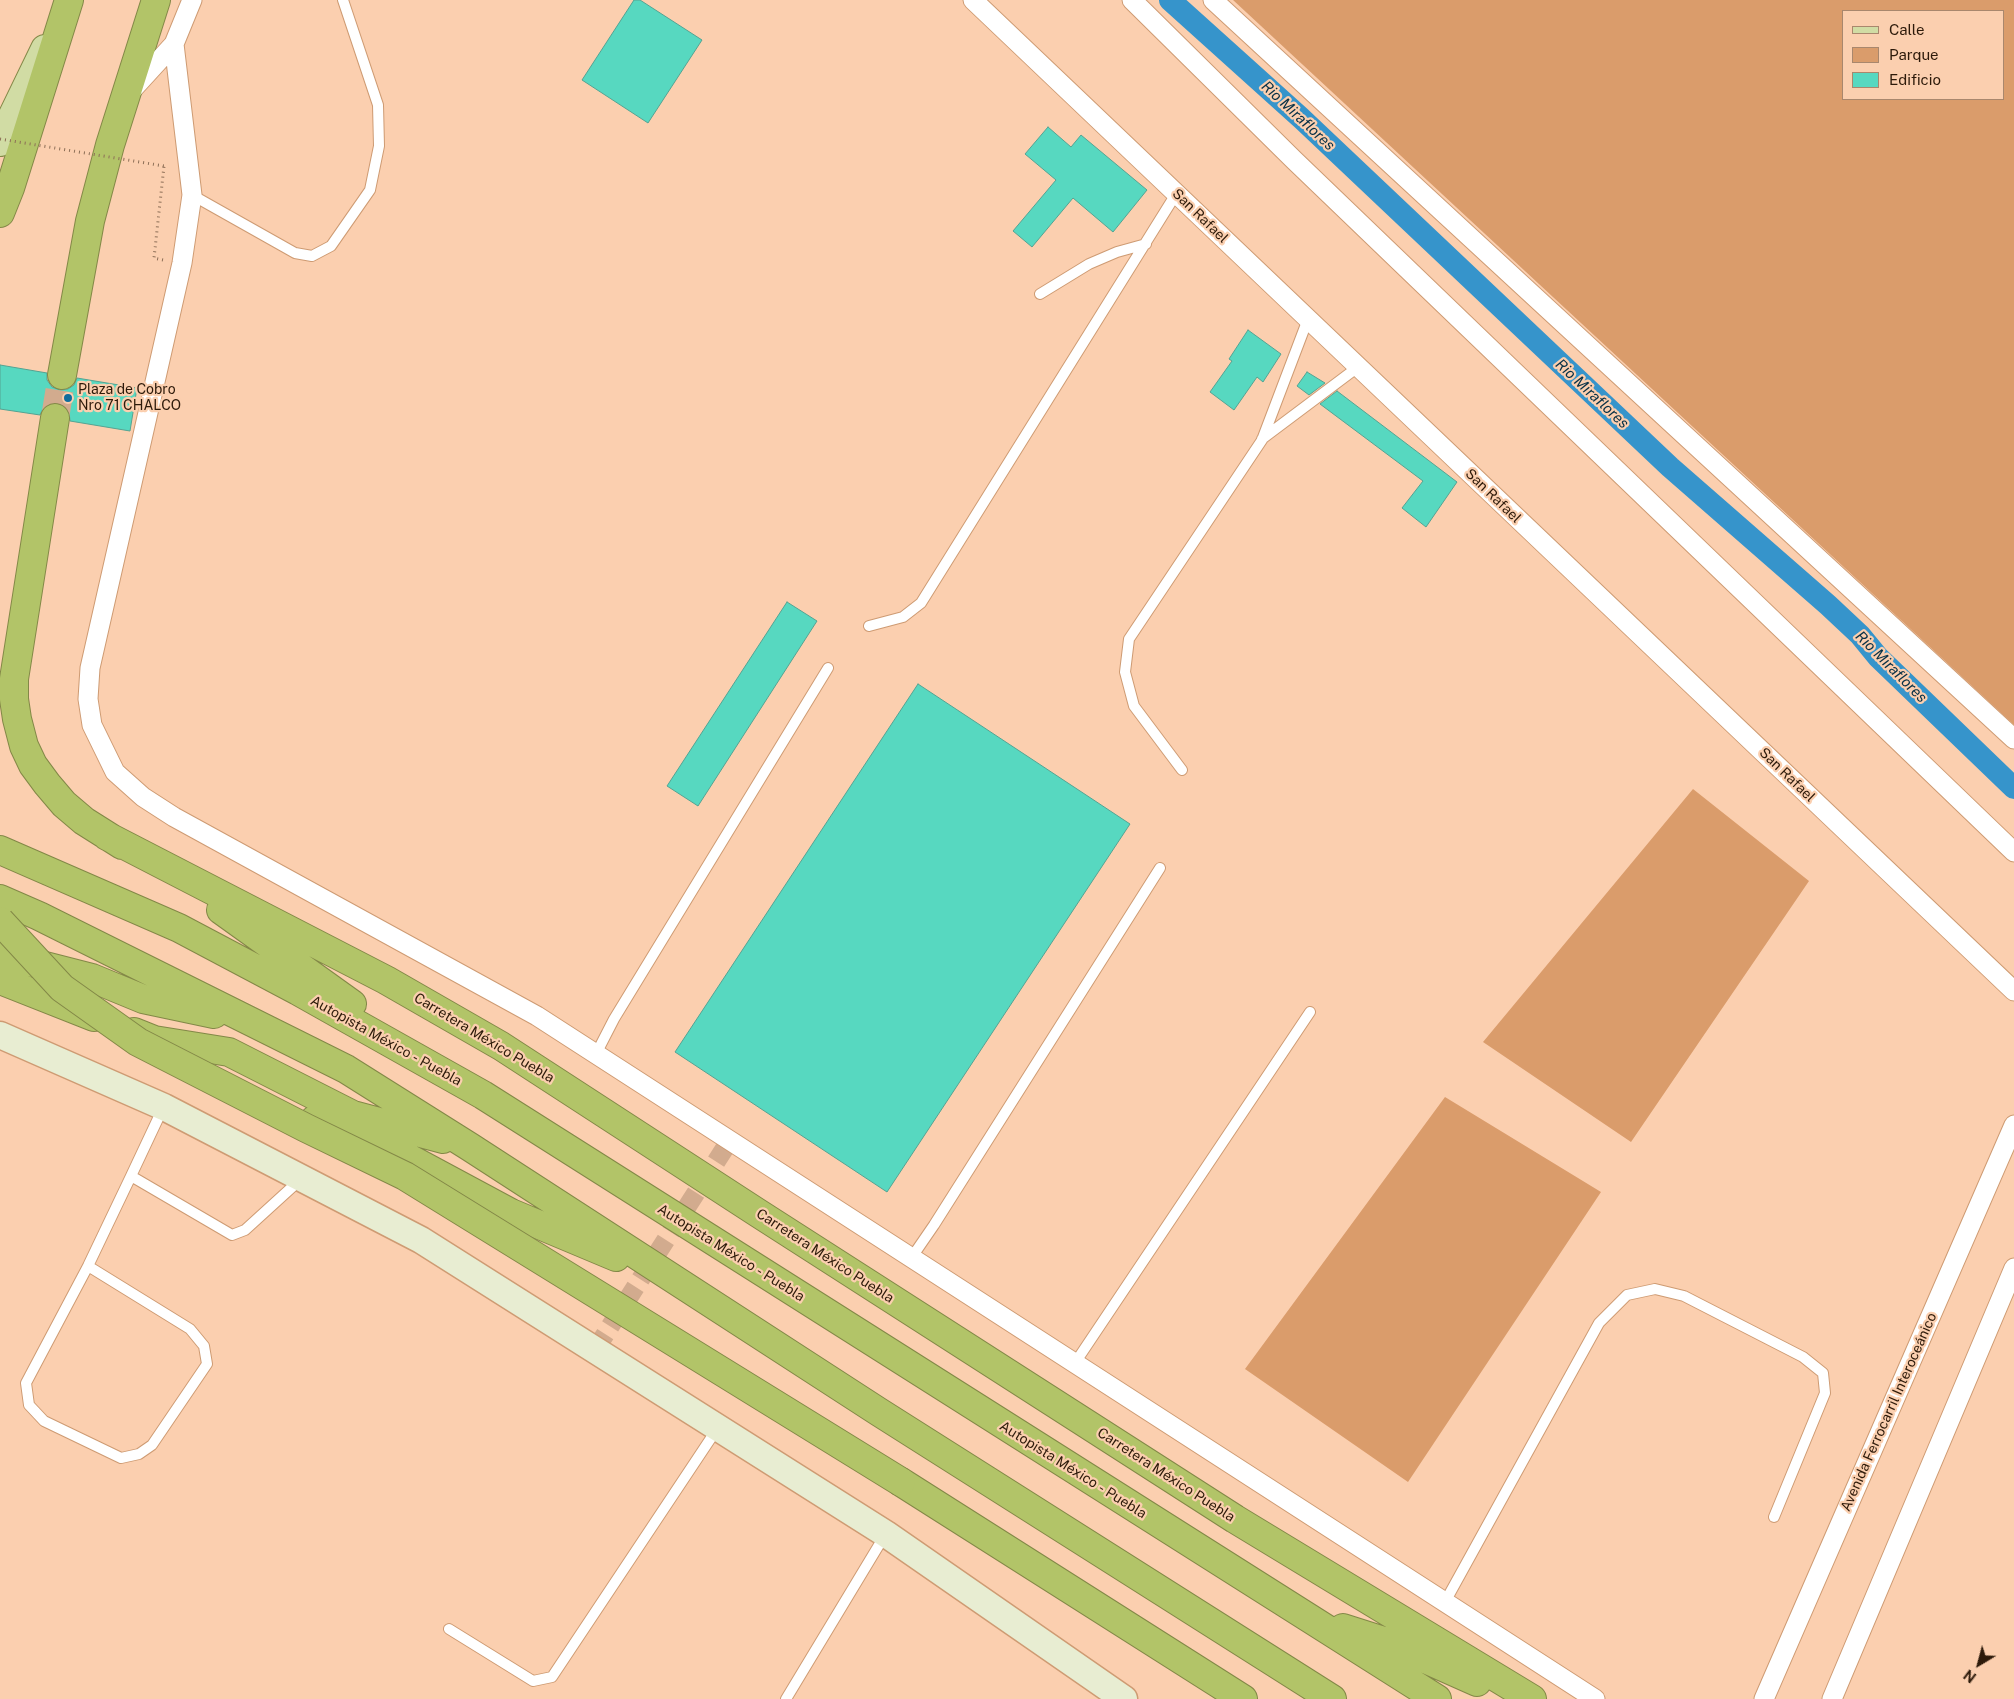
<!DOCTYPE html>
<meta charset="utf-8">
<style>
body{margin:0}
#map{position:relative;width:2014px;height:1699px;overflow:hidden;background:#fbcfaf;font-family:"Public Sans",sans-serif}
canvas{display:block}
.legend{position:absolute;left:1842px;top:10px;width:162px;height:90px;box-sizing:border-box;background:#fbcfaf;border:1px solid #a9876d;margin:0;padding:6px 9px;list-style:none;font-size:15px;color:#2d1a0a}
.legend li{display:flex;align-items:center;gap:10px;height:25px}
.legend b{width:25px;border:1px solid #a9876d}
.north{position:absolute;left:1954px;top:1639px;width:50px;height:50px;-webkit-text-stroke:4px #fbcfaf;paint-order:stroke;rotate:217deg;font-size:14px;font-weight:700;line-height:20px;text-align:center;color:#2d1a0a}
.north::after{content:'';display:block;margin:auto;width:18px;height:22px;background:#2d1a0a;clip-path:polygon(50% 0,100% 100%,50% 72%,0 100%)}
</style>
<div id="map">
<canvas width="2014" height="1699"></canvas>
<ul class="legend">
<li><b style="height:6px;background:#d1dca4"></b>Calle</li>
<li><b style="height:14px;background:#da9c6b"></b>Parque</li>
<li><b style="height:14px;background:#57d8c0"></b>Edificio</li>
</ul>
<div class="north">N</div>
</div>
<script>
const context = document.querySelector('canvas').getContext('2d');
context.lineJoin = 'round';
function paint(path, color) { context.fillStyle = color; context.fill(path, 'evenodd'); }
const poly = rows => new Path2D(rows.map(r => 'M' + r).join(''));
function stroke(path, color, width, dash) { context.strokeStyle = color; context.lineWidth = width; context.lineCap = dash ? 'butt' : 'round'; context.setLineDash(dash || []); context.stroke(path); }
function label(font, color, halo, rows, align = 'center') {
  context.font = font + ' "Public Sans",sans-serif'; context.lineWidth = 4.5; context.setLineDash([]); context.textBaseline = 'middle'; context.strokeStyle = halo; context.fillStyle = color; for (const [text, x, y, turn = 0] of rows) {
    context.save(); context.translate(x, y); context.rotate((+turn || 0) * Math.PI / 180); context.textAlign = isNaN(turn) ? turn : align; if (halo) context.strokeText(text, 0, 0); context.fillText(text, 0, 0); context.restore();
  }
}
const green = poly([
 [1233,0,2014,0,2014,725],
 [2003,11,2003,99,1843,99,1843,11],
 [1693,789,1809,881,1631,1142,1483,1042],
 [1445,1097,1601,1192,1408,1482,1245,1369]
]);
const canal = poly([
 [1170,0,1301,118,1670,467,1828,605,1860,635,1878,657,2014,788]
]);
const building = poly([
 [634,0,640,0,702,40,648,123,582,80,634,0],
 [1048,127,1071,147,1081,135,1147,190,1113,232,1073,198,1032,247,1013,231,1056,180,1025,154,1048,127],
 [1248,330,1281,354,1263,382,1257,377,1234,410,1210,392,1232,361,1229,359,1248,330],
 [0,365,47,373,47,380,52,387,60,390,68,389,74,385,77,378,137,388,130,431,70,421,69,412,64,406,58,403,49,404,43,409,40,415,0,409,0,365],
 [1307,372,1325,383,1309,395,1297,386,1307,372],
 [1337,391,1457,482,1426,527,1402,508,1423,481,1320,404,1337,391],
 [787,602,817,621,698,806,667,786,787,602],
 [918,684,1130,824,887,1192,675,1052,918,684]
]);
const streetTunnel = poly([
 [595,1350,730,1140]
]);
const highwayTunnel = poly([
 [55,418,62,375]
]);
const path = poly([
 [163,260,154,258,164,166]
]);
const lane = poly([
 [192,195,295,253,312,256,331,246,370,190,379,146,378,105,343,0],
 [1040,294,1089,264,1117,252,1146,244],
 [1262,439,1358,367],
 [869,626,903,617,921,603,1176,194],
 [1182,770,1134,706,1125,672,1129,639,1262,440,1308,319],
 [596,1054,614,1019,828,668],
 [131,1176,163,1108],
 [912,1257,934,1225,1160,868],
 [88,1266,190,1329,204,1346,207,1364,152,1445,139,1454,121,1458,44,1421,29,1405,26,1383,88,1266,131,1176,232,1235,245,1230,301,1179],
 [1075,1363,1310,1012],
 [1445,1602,1599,1323,1627,1295,1655,1289,1684,1296,1803,1357,1823,1373,1825,1393,1774,1517],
 [449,1629,533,1681,552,1677,717,1429],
 [786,1699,885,1535]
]);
const street = poly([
 [973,0,2014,991],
 [1132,0,1294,160,2014,852],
 [1213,0,2014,739],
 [174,44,192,195,182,263,90,668,88,699,92,725,115,772,143,797,174,817,537,1016,1595,1699],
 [131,91,174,44,192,0],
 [1764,1699,2014,1125],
 [1832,1699,2014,1268]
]);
const secondary = poly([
 [0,1035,164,1107,421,1240,886,1534,1124,1699]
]);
const primary = poly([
 [0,142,45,49]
]);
const highway = poly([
 [0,213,10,188,69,0],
 [62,375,90,221,110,145,156,0],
 [55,418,14,679,14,699,17,719,24,746,33,765,47,784,64,804,84,821,122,845],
 [107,836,386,980,501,1046,758,1213,1235,1519,1532,1699],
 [0,850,179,928,298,991,483,1095,1437,1699],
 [0,899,39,916,346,1069,470,1147,879,1412,1332,1699],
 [221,910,352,1004],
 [0,952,14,958,92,978,143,999,214,1014],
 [0,980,94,1017],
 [134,1032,154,1040,229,1052,353,1115,443,1139],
 [314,1120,390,1148,511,1213,616,1257],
 [901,1482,1243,1699],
 [1343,1628,1387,1642,1477,1682]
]);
const pathBridge = poly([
 [0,139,164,166]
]);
const highwayBridge = poly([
 [0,921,62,988,138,1042,306,1128,405,1176,901,1482]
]);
const markers = [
 [68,398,5,"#116d9c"]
];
const streetNames = [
 ["San Rafael",1200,216,44],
 ["San Rafael",1493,496,44],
 ["San Rafael",1787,775,44],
 ["Carretera México Puebla",484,1038,31],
 ["Autopista México - Puebla",386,1041,29],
 ["Autopista México - Puebla",731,1253,32],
 ["Carretera México Puebla",825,1256,33],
 ["Avenida Ferrocarril Interoceánico",1889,1412,-66],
 ["Autopista México - Puebla",1073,1470,32],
 ["Carretera México Puebla",1166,1475,33]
];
const poiNames = [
 ["Plaza de Cobro",78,390],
 ["Nro 71 CHALCO",78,406]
];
const waterNames = [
 ["Rio Miraflores",1298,116,43],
 ["Rio Miraflores",1592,394,43],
 ["Rio Miraflores",1891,667,45]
];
paint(green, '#da9c6b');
stroke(canal, '#3694cb', 22);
paint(building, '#57d8c0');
stroke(building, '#54a392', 1);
stroke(streetTunnel, '#d2ab8e', 19, [19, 9]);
stroke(highwayTunnel, '#d2ab8e', 28, [28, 14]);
stroke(lane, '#ce9b73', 12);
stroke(street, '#ce9b73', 21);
stroke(secondary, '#ce9b73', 29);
stroke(primary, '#838847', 30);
stroke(highway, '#838847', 30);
stroke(path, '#8d6f57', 3, [1, 4]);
stroke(lane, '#fff', 10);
stroke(street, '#fff', 19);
stroke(secondary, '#e8edd2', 26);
stroke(primary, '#d1dca4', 28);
stroke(highway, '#b2c468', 28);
stroke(highwayBridge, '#838847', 30, []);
stroke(pathBridge, '#8d6f57', 3, [1, 4]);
stroke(highwayBridge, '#b2c468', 28);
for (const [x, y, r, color] of markers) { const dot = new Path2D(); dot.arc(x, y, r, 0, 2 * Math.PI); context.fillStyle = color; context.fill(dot); stroke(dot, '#fbcfaf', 2); }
label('14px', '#2d1a0a', '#fbcfaf', streetNames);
label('14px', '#2d1a0a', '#fbcfaf', poiNames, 'left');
label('italic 15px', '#073046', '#fbcfaf', waterNames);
</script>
